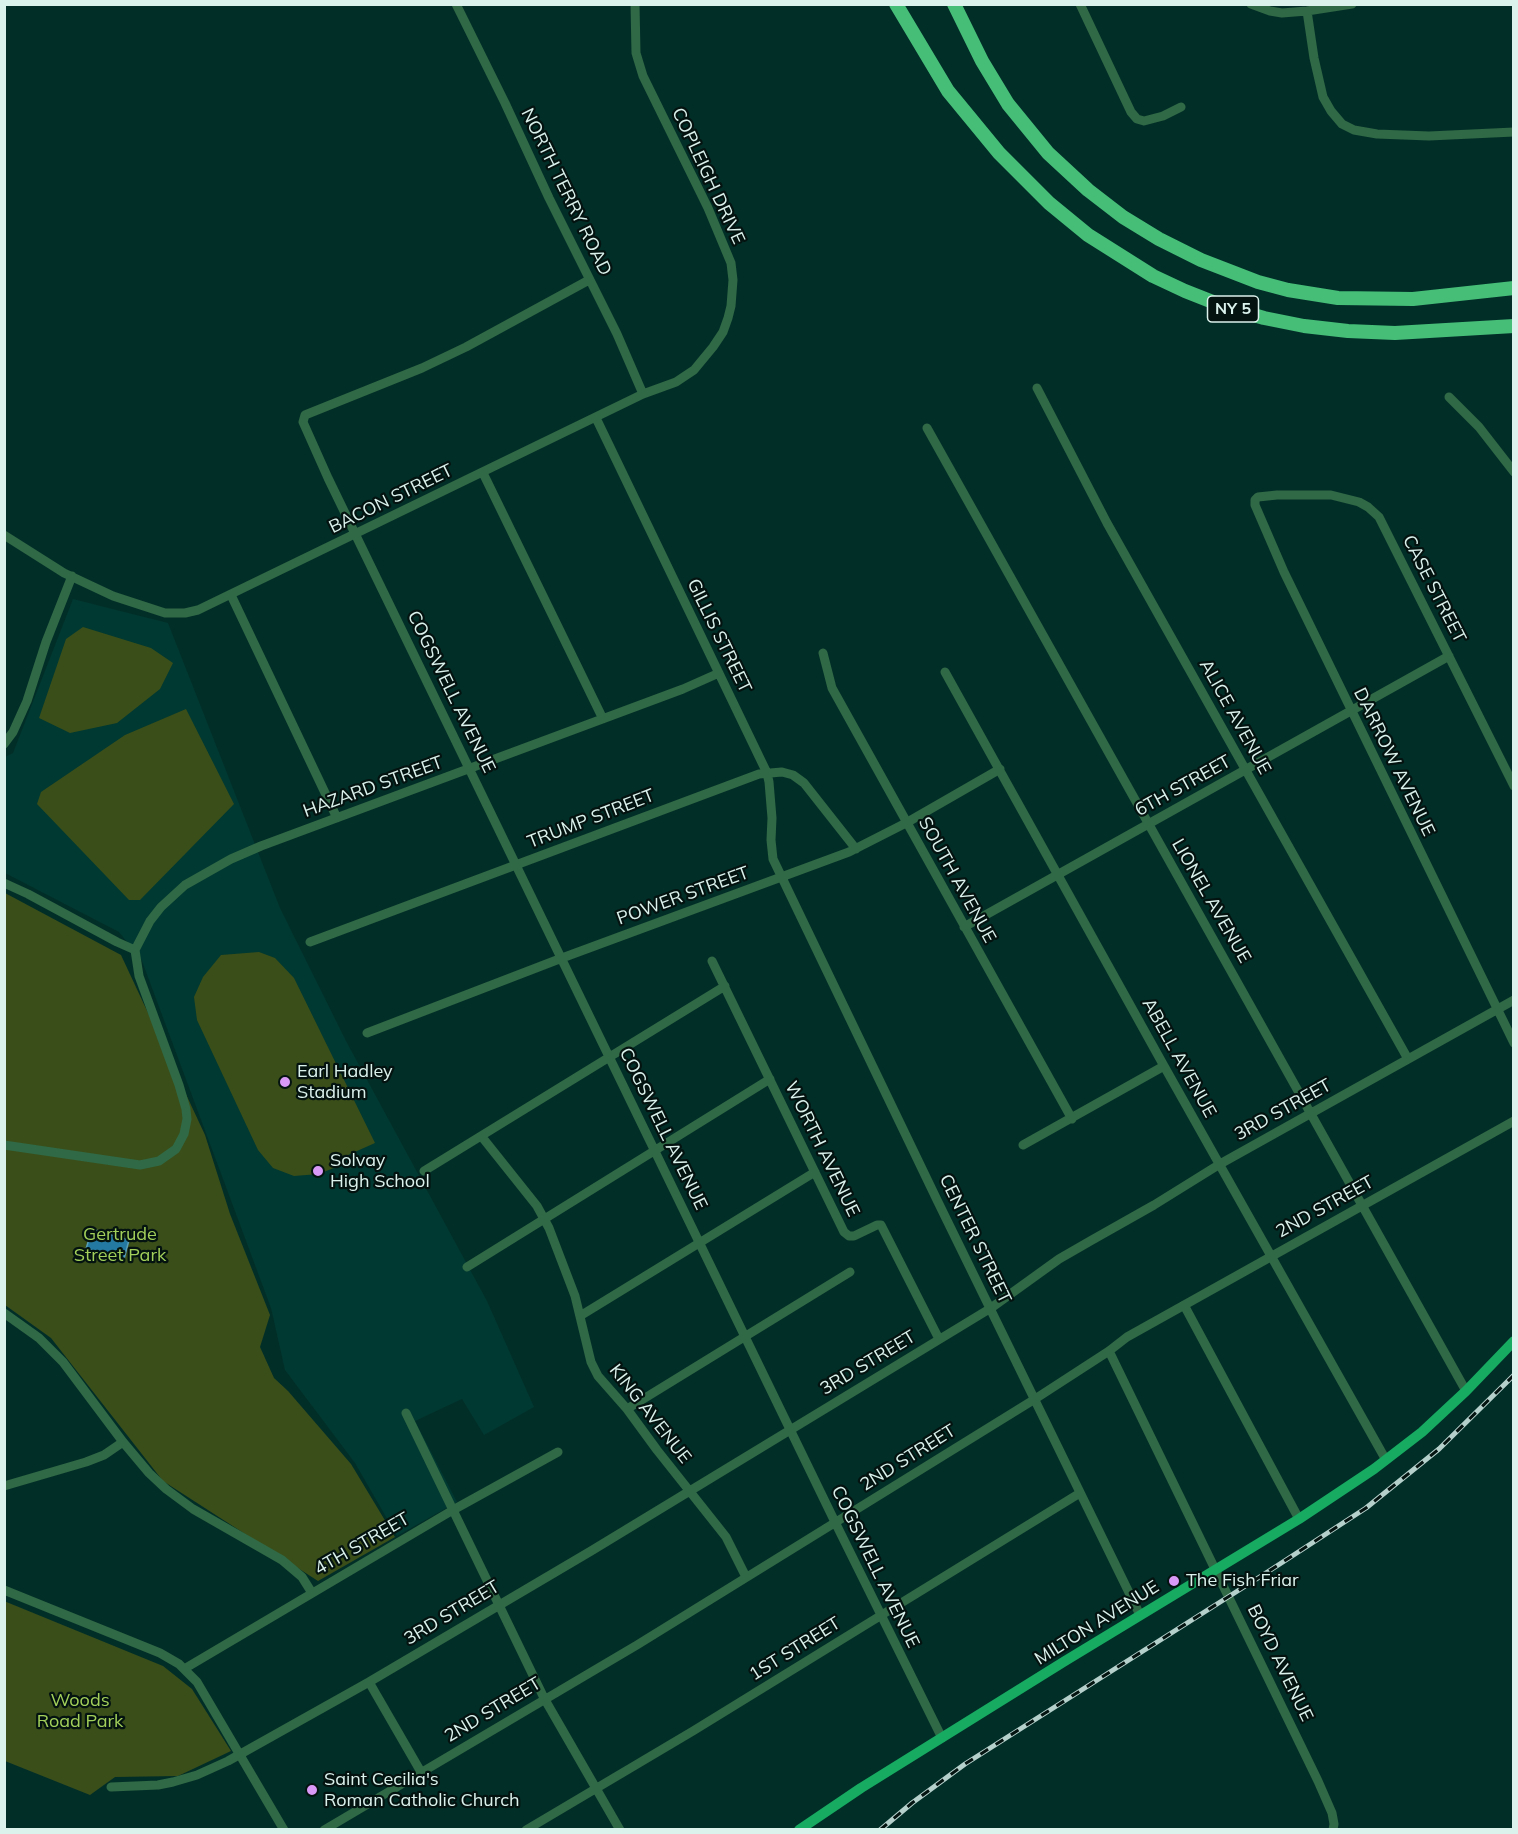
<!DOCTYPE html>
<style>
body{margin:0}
#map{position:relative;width:1518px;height:1834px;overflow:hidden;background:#022e28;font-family:Mulish,sans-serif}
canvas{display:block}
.frame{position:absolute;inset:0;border:6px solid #dbf1ec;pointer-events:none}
</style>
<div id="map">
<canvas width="1518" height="1834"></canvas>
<div class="frame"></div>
</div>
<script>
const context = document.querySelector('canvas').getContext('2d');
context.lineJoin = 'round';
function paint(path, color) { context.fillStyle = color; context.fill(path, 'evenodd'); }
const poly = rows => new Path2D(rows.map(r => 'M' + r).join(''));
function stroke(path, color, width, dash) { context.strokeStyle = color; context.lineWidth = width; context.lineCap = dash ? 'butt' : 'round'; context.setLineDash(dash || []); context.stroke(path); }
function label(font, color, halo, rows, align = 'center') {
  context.font = font + ' Mulish,sans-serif'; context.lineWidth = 4.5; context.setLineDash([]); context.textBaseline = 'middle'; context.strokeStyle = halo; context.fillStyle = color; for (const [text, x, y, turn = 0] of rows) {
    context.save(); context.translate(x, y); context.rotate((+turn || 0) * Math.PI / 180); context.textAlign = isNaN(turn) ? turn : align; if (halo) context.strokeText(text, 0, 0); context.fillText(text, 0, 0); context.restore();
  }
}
const built = poly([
 [73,599,168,623,280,908,346,1041,487,1301,534,1407,484,1435,462,1399,415,1421,457,1502,397,1536,355,1463,285,1370,271,1308,142,961,119,932,5,873,5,757,13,753]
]);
const green = poly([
 [83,627,151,648,173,663,160,689,117,723,70,733,39,718,66,639],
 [186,709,234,804,140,900,129,900,37,804,41,792,125,735],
 [5,893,121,955,205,1135,230,1214,270,1315,260,1347,274,1378,288,1391,351,1464,395,1537,318,1581,163,1481,51,1338,5,1305],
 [259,952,275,958,294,978,375,1143,348,1155,341,1165,319,1174,294,1176,273,1168,258,1150,197,1020,194,997,203,977,221,955],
 [4,1601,163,1666,192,1689,231,1751,178,1776,115,1777,90,1795,5,1761]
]);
const water = poly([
 [92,1229,129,1240,124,1259,86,1249,92,1229]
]);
const minor = poly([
 [456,4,505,103,549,198,617,334,643,394],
 [1080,4,1131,112,1137,119,1144,121,1163,116,1181,107],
 [1251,4,1270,11,1282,13,1307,11,1352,4],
 [1307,11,1314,58,1323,97,1331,111,1342,124,1354,130,1377,134,1429,136,1514,132],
 [589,280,466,347,422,368,305,415,303,422,328,478,835,1522,942,1738],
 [1037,388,1107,523,1408,1059],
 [1449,397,1479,427,1514,472],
 [596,418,767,773,769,782,772,818,771,840,773,859,938,1202,1140,1615],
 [927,428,1466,1391],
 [483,473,603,719],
 [4,535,64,573,113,596,165,613,185,613,198,610,643,394,676,382,694,370,713,347,723,332,728,318,731,306,733,280,731,263,708,208,643,76,636,53,635,4],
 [231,595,337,818],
 [823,653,832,688,1072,1119],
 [945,672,1164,1066,1386,1460],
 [4,744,13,732,27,701,46,642,72,576],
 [1514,786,1379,517,1368,507,1359,502,1331,495,1277,495,1258,497,1255,500,1255,505,1284,572,1514,1043],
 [4,883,28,894,117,942,135,950],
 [964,927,1449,656],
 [310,942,759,774,782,772,793,775,804,783,856,849],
 [712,961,844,1232,849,1236,854,1236,877,1225,881,1225,939,1339],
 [367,1033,562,958,849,852,906,823,1000,769],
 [482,1137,537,1206,549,1228,575,1296,591,1362,598,1376,627,1409,657,1450,726,1537,746,1577],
 [4,1145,140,1165,159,1161,176,1149,184,1134,187,1119,186,1109,179,1085,139,976,135,950,150,921,161,907,185,885,231,859,261,846,683,689,719,673],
 [1023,1145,1164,1066],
 [424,1171,725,986],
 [467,1267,770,1079],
 [1184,1305,1299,1519],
 [4,1313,39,1338,63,1362,123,1442,149,1473,166,1489,193,1509,282,1560,302,1577,312,1593],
 [580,1316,815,1172],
 [1109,1351,1318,1781,1332,1813,1334,1824,1333,1830],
 [627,1409,850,1272],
 [406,1413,544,1698,620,1830],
 [4,1486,86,1462,104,1455,123,1442],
 [4,1590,160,1653,179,1664,197,1682,284,1830],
 [184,1669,453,1510,558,1452],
 [369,1682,421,1772],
 [111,1787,158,1785,173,1782,197,1775,228,1761,369,1682,591,1551,991,1308,1059,1259,1092,1240,1154,1205,1220,1164,1514,1000],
 [324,1830,637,1645,1035,1399,1109,1351,1127,1337,1514,1121],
 [526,1830,693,1731,1080,1493]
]);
const major = poly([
 [799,1830,861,1788,1065,1661,1299,1519,1374,1469,1422,1432,1466,1391,1514,1341]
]);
const highway = poly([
 [896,4,948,91,999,153,1049,203,1088,235,1153,276,1185,291,1223,306,1264,318,1304,326,1348,331,1395,333,1514,326],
 [954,4,982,61,1008,104,1048,153,1088,190,1123,217,1159,239,1201,260,1258,282,1288,290,1338,298,1413,299,1514,288]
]);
const rail = poly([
 [880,1830,912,1803,965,1764,1269,1571,1366,1508,1439,1449,1514,1375]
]);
const markers = [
 [285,1082,6,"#d99af7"],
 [318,1171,6,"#d99af7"],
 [1174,1581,6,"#d99af7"],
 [312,1790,6,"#d99af7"]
];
const shields = [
 [1233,309,51]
];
const shieldNames = [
 ["NY 5",1233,309]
];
const streetNames = [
 ["COPLEIGH DRIVE",708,176,65],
 ["NORTH TERRY ROAD",566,192,64],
 ["BACON STREET",391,499,-26],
 ["CASE STREET",1434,589,63],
 ["GILLIS STREET",719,636,64],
 ["COGSWELL AVENUE",451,692,64],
 ["ALICE AVENUE",1235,717,61],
 ["DARROW AVENUE",1394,762,64],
 ["6TH STREET",1183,786,-29],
 ["HAZARD STREET",373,787,-20],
 ["TRUMP STREET",591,819,-21],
 ["SOUTH AVENUE",957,880,61],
 ["POWER STREET",683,896,-20],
 ["LIONEL AVENUE",1211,901,60],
 ["ABELL AVENUE",1179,1058,61],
 ["3RD STREET",1283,1110,-29],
 ["COGSWELL AVENUE",663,1129,64],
 ["WORTH AVENUE",822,1149,64],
 ["2ND STREET",1325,1207,-29],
 ["CENTER STREET",975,1239,64],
 ["3RD STREET",868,1363,-31],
 ["KING AVENUE",650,1414,52],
 ["2ND STREET",908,1458,-32],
 ["4TH STREET",362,1544,-30],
 ["COGSWELL AVENUE",875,1567,64],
 ["3RD STREET",452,1613,-31],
 ["MILTON AVENUE",1097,1623,-32],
 ["1ST STREET",795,1649,-32],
 ["BOYD AVENUE",1280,1663,64],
 ["2ND STREET",493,1710,-31]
];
const poiNames = [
 ["Earl Hadley",297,1072],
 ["Stadium",297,1093],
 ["Solvay",330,1161],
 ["High School",330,1182],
 ["The Fish Friar",1186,1581],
 ["Saint Cecilia's",324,1780],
 ["Roman Catholic Church",324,1801]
];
const parkNames = [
 ["Gertrude",120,1235],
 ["Street Park",120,1256],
 ["Woods",80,1701],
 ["Road Park",80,1722]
];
paint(built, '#003931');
paint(green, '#3a4e19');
paint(water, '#2379a1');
stroke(water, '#5a9db8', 1.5);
stroke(minor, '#306945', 9);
stroke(major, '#17aa61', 10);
stroke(highway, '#46be78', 14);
stroke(rail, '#b5cfca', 5);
stroke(rail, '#041310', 3, [9]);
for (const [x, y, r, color] of markers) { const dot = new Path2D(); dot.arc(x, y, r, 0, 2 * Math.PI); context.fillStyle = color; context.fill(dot); stroke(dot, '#041310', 2); }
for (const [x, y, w] of shields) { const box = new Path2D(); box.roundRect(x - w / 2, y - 13, w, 26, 4.5); context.fillStyle = '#041310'; context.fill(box); stroke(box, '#dbf1ec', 1.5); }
label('bold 16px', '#dbf1ec', null, shieldNames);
label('18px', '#dbf1ec', '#041310', streetNames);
label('18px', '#dbf1ec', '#041310', poiNames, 'left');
label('18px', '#a2d05a', '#041310', parkNames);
</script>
